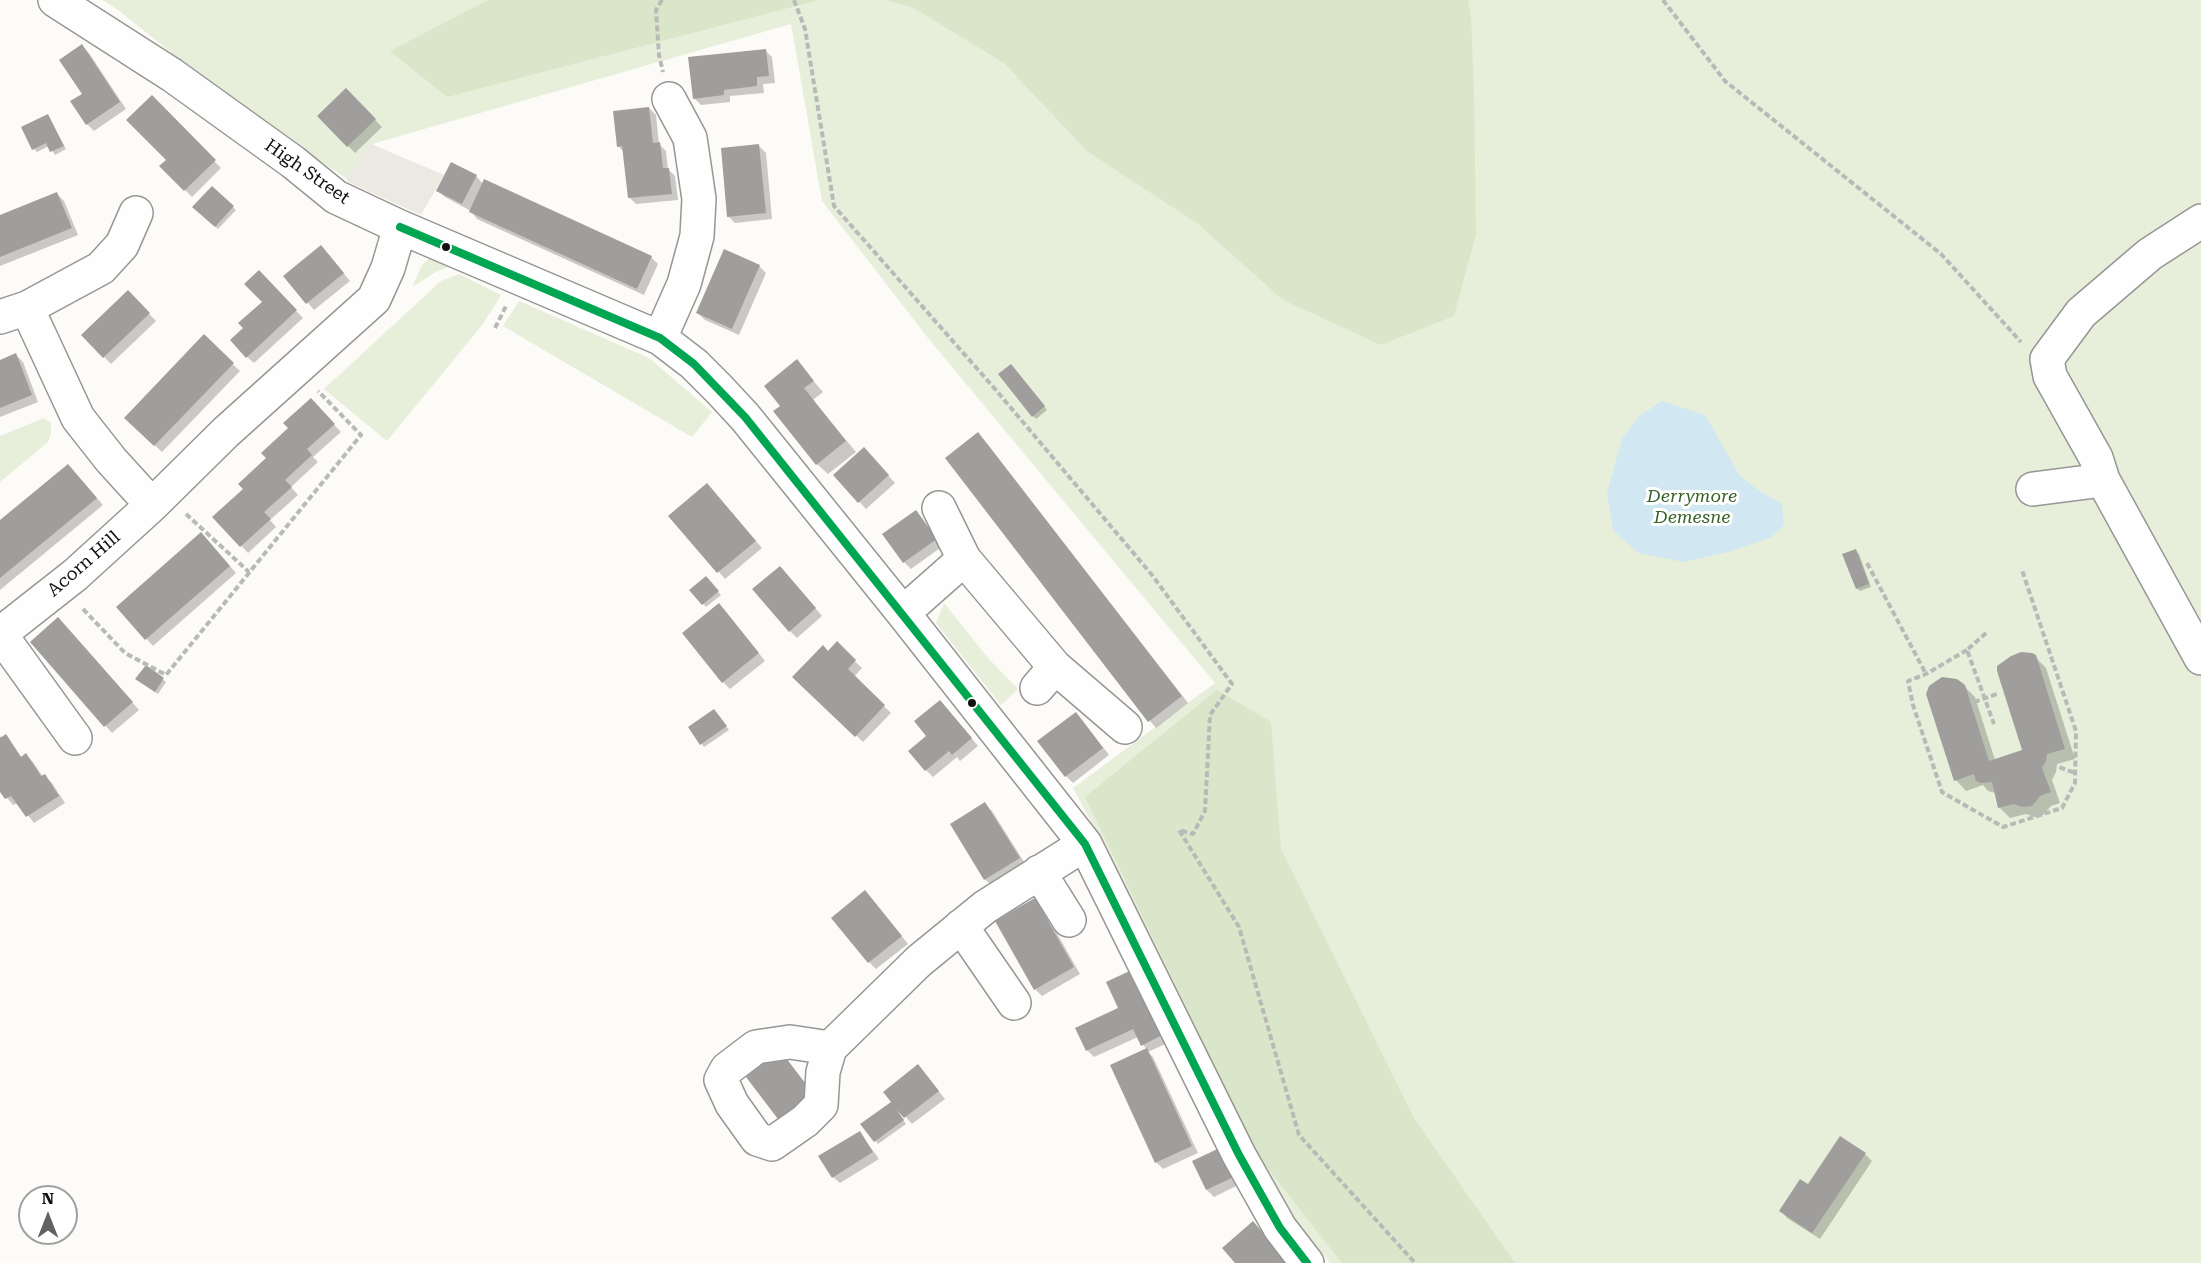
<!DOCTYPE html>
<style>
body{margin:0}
#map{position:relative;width:2201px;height:1263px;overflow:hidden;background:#fcfbf7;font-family:"Roboto Serif",serif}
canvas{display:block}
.north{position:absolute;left:18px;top:1185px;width:60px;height:60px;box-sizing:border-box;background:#fff;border:2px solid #a0a0a0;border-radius:50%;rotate:0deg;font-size:16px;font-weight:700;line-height:24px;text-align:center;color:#111}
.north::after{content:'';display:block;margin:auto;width:21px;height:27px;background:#636362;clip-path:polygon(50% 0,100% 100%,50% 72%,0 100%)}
</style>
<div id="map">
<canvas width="2201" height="1263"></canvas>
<div class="north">N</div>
</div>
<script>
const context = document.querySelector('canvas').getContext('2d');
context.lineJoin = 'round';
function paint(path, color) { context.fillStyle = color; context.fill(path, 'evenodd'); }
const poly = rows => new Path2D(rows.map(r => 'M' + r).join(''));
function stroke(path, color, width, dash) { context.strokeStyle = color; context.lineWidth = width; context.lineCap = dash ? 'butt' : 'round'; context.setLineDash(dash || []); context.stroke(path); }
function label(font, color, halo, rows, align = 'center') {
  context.font = font + ' "Roboto Serif",serif'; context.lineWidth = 6; context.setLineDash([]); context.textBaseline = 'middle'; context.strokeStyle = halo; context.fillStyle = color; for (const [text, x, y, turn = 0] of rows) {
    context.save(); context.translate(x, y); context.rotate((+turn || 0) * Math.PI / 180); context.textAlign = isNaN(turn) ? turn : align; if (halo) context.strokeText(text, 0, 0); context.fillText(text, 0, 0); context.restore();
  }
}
const green = poly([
 [103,0,2201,0,2201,1263,1330,1263,1262,1178,1122,880,1073,788,1215,683,928,338,822,201,791,24,372,144,385,150,346,178,247,113,118,10],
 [430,258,457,263,434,273,412,287,422,265],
 [459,274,501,295,483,324,387,441,324,389,441,281],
 [519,301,649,358,712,412,692,437,503,326],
 [44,418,51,423,51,433,48,442,0,482,0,436],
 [944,603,988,658,1018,689,1001,705,936,623]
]);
const forest = poly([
 [488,0,819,0,447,97,390,51],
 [884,0,1468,0,1471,16,1474,89,1476,234,1454,316,1381,345,1283,300,1198,224,1087,151,1004,63,912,7],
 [1217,690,1271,722,1281,849,1414,1118,1515,1263,1342,1263,1258,1156,1085,797]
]);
const plaza = poly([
 [371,144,444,175,421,215,348,182,346,178]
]);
const water = poly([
 [1662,401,1705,415,1740,476,1761,492,1782,504,1784,525,1770,538,1728,552,1683,562,1638,553,1613,530,1607,493,1622,439,1638,417]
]);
const shadow = poly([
 [82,46,89,53,126,109,94,131,87,124],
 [765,50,772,57,775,83,763,84,764,93,730,96,730,102,701,105,694,98],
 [346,90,382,127,355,153,319,116],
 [152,97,221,168,192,197,161,166,168,160],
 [649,108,656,115,659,144,666,151,668,169,675,176,678,200,636,204,629,197,624,152,618,146],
 [48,116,66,149,55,155,49,146,37,152,34,149],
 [759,146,766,153,772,219,735,223,728,216],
 [476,176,483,184,485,181,651,257,658,264,644,295,477,219,471,211,445,197,438,191],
 [212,188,236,210,218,229,194,207],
 [57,194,64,201,78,235,0,266,0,217],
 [328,254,350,281,314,310,285,276],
 [759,266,766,273,739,335,705,320,698,313],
 [258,272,303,318,254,363,247,357,245,328,265,302],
 [128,292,156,321,111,364,83,335],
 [204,337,240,371,162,452,126,418],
 [16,355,23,362,38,402,0,417,0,361],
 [796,361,823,392,813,400,856,452,828,474,817,464,782,406],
 [1014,369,1047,410,1036,419,1033,416],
 [317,407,341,432,313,457,318,462,291,487,298,495,270,520,276,527,248,553,214,517,245,489,290,428],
 [985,441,1188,703,1156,728,1150,721],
 [871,456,895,483,866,509,835,475],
 [75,473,103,505,0,590,0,522],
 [714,492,762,548,725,579,671,516],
 [916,512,943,546,911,569,904,562],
 [208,541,236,573,153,646,118,607],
 [1855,551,1859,554,1871,587,1860,591,1857,588],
 [786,574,822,616,797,638,790,631],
 [706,578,721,595,706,607,691,590],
 [726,612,765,661,730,689,723,682],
 [65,626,139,710,112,733,32,643],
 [837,644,862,668,854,677,891,713,863,742,794,677,828,653],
 [2035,657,2046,668,2075,759,2057,764,2056,772,2052,780,2060,803,2051,806,2042,816,2034,817,2026,814,2010,818,1999,807,1996,793,1988,791,1983,785,1966,791,1956,780,1964,686,1975,697,1995,760,2024,751],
 [146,667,166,682,158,694,140,682],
 [946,708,978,746,960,761,957,757,933,777,926,770,929,736],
 [717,714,729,730,704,747,690,728],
 [1083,721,1109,755,1073,783,1066,776],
 [0,736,2,738,6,736,22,758,26,755,33,762,43,777,45,776,52,783,65,803,34,823,18,803,13,805,0,789],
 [985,804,992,811,1026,865,992,886,985,879],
 [872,899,908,944,876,969,869,962],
 [1035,900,1042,907,1080,974,1042,996,1035,989],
 [1120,1009,1172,1041,1148,1052,1153,1057,1198,1153,1163,1169,1156,1162,1147,1050,1138,1037,1094,1057,1087,1050],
 [924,1073,945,1099,912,1124,898,1108,896,1110,906,1124,878,1144,862,1124,896,1109],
 [860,1133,879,1159,840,1183,833,1177],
 [1865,1154,1872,1161,1820,1239,1787,1218,1781,1211],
 [1194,1162,1246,1181,1214,1197,1207,1190]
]);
const building = poly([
 [82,44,120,102,86,125,70,101,82,94,59,60],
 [766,49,769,76,757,77,757,86,724,90,724,95,693,99,688,57],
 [346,88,376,119,347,147,317,116],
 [152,95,216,160,184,191,159,166,166,160,126,120],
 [649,107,653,143,660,142,663,168,669,168,672,194,628,198,622,146,617,147,613,111],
 [48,114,64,146,50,152,46,143,32,150,21,127],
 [759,144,766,213,727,217,721,148],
 [451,162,477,175,462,204,436,191],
 [484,179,652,256,637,289,469,212],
 [212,186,234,206,215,227,192,207],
 [57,192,72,228,0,257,0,215],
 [321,245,344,273,306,304,283,276],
 [724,249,760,265,732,329,696,313],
 [259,270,297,310,246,358,230,340,243,328,238,323,262,302,244,284],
 [128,290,150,313,103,358,81,335],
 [204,334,234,363,154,446,124,418],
 [16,353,32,395,0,408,0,360],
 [797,359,814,381,804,388,846,441,816,465,773,411,780,406,764,386],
 [1011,364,1045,406,1032,417,998,374],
 [311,398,335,424,307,449,312,455,285,480,292,487,264,512,271,519,240,547,212,517,243,489,238,484,266,458,261,453,288,428,283,423],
 [978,432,1182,696,1148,722,945,458],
 [864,447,889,475,858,503,833,475],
 [68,464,97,498,0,578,0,520],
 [707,483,756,541,717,573,668,516],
 [916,510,937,539,903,563,882,534],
 [201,532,230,566,145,640,116,607],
 [1856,549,1869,584,1856,589,1842,554],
 [780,566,816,608,789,632,752,589],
 [706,576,719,591,702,605,689,590],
 [719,603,759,653,722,683,682,633],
 [58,617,133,702,104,727,30,642],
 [837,641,856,660,848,669,885,705,855,737,792,677,823,645,828,651],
 [2021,652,2032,653,2036,655,2065,749,2047,754,2046,761,2042,768,2051,792,2040,796,2032,806,2022,807,2014,804,1998,808,1992,782,1981,783,1976,781,1974,774,1954,781,1926,694,1929,686,1942,677,1957,679,1965,685,1989,761,2022,750,1997,671,1997,666,2011,656],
 [146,665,164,678,155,692,135,679],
 [940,700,972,738,952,755,949,751,925,771,908,751,926,736,914,721],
 [714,709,727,726,700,745,688,727],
 [1076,712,1103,748,1065,777,1037,741],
 [6,734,21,757,26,753,41,776,45,774,59,796,26,817,11,796,5,799,0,792,0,738],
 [985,802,1020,858,984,880,950,824],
 [865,890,902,936,868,963,831,918],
 [1035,898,1074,967,1034,990,995,921],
 [1136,968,1166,1033,1141,1046,1133,1029,1086,1051,1075,1028,1118,1008,1106,982],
 [1147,1048,1192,1146,1155,1163,1110,1065],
 [780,1050,815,1096,781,1123,746,1077],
 [918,1064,939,1091,904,1118,897,1110,904,1120,874,1142,860,1124,891,1102,883,1092],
 [860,1131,873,1152,832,1178,818,1156],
 [1840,1136,1866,1153,1812,1233,1779,1211,1800,1179,1808,1184],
 [1226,1145,1240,1174,1206,1190,1192,1161],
 [1253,1221,1288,1263,1235,1263,1222,1248]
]);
const path = poly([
 [662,0,656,10,659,55,663,72],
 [794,0,805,29,834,206,995,389,1152,575,1232,684,1210,715,1205,811,1193,834,1179,830,1239,927,1299,1135,1415,1263],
 [1663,0,1725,81,1941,254,2021,342],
 [495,328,507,304],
 [186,514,249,572],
 [1867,563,1926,674],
 [83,609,125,653,166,675,361,435,318,391],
 [1986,633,1967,650,1994,724],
 [1967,650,1926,674,1908,681,1913,705,1942,792,2003,827,2062,808,2075,783,2076,731,2022,570],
 [1974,702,1997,694],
 [2051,764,2075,773]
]);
const minor = poly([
 [55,0,172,75,293,162,336,197,400,227,660,338,694,364,719,389,745,417,903,613,1085,844,1239,1155,1280,1228,1307,1263],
 [2201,221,2150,254,2081,313,2047,359,2050,376,2096,458,2103,480,2201,658],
 [27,308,78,418,111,460,152,505],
 [0,317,27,308,101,268,122,245,136,213],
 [660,338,684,284,697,236,699,199,690,138,669,99],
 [2033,489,2103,480],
 [939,508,964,559],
 [903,613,964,559,1055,667,1037,688],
 [0,634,75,575,152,505,226,432,374,299,388,268,400,227],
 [0,634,75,738],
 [1055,667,1125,727],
 [1039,872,1069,920],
 [961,926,1014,1003],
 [830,1048,790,1042,756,1047,727,1069,721,1080,732,1104,757,1139,772,1144,805,1121,821,1105,823,1072,830,1048,919,961,985,907,1085,844]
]);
const bus1 = poly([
 [400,227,660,338,694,364,745,417,1085,844,1239,1155,1280,1228,1307,1263]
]);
const markers = [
 [446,247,5,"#111"],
 [972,703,5,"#111"]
];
const streetNames = [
 ["High Street",307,172,35],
 ["Acorn Hill",84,564,-41]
];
const parkNames = [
 ["Derrymore",1692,497],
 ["Demesne",1692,518]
];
paint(green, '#e7efda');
paint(forest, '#d9e6c9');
paint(plaza, '#ece9e3');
paint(water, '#d1e8f2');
paint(shadow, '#0003');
paint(building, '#a09e9c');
stroke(minor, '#979695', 36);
stroke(path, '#b9b9b8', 4, [6, 3]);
stroke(minor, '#fffefe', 33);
stroke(bus1, '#00a651', 8);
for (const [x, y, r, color] of markers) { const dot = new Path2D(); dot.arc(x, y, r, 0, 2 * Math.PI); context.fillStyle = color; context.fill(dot); stroke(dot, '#fff', 2); }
label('18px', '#111', '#fff', streetNames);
label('italic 18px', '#366227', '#fff', parkNames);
</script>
